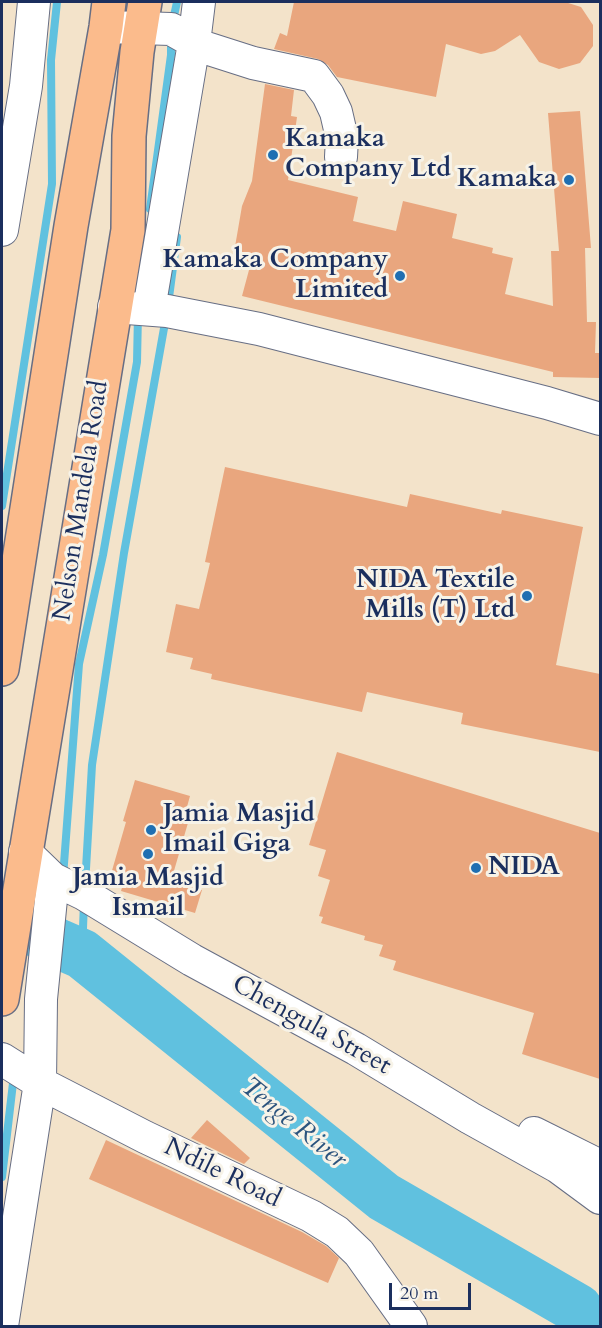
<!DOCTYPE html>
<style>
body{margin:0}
#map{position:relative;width:602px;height:1328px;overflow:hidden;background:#f3e3ca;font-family:Cardo,serif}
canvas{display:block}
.frame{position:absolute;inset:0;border:3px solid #1b2f5e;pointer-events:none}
.scale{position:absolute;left:389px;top:1283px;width:82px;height:27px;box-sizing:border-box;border:3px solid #1b2f5e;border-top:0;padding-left:8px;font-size:18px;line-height:21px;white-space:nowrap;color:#1b2f5e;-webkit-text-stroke:4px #f7f3e8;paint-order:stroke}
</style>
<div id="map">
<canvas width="602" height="1328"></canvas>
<div class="frame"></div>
<div class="scale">20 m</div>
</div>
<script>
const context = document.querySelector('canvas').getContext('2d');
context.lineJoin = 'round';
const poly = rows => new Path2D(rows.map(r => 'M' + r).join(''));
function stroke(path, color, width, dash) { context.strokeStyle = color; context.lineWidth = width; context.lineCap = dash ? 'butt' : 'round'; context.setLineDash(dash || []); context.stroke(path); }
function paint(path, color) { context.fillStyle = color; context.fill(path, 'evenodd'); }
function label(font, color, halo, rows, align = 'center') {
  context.font = font + ' Cardo,serif'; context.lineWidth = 6; context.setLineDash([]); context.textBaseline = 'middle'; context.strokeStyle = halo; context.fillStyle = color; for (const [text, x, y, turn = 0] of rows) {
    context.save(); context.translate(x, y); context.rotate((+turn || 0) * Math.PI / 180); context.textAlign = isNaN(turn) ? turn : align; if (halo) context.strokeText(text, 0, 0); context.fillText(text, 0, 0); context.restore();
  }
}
const stream = poly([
 [172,25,177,2],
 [150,209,171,55,171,37],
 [168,305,177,237],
 [2,506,52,184,51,60,57,2],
 [63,877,79,664,103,555,137,362,138,314],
 [85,886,92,765,124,553,166,317],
 [82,954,84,902],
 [2,1177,13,1083]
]);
const river = poly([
 [2,914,59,944,82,954,384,1197,578,1309,589,1326]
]);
const building = poly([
 [294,2,565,2,581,7,593,25,593,46,580,63,559,69,539,62,520,35,495,51,481,54,446,44,436,97,337,77,328,65,318,59,274,49,280,33,287,36],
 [265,84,294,90,291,116,297,117,288,180,358,197,353,221,396,231,403,201,457,214,452,238,493,248,492,253,513,258,505,294,553,306,551,251,559,251,548,113,580,111,591,248,585,248,587,322,596,322,595,353,600,353,600,378,553,377,553,372,242,296,249,270,231,270,242,206,252,181],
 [225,467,407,507,410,494,501,514,502,510,583,527,556,665,600,674,600,752,461,724,463,713,367,692,362,712,211,679,212,674,190,669,193,658,166,652,176,604,199,609,210,563,205,562],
 [337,752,600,833,600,1079,522,1054,534,1013,393,970,396,961,379,956,383,945,364,940,365,936,321,923,323,917,319,916,330,880,318,876,326,850,309,845],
 [135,780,190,796,185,814,190,816,171,881,202,890,195,913,121,891,125,878,111,874,126,822,123,821],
 [207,1120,250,1158,244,1164,191,1138],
 [106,1140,302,1232,326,1246,339,1258,328,1283,89,1179]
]);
const minor = poly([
 [106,27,171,29,203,47,253,63,314,76,328,95,336,112,342,138,341,157],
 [2,230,26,86,34,2],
 [114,307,167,311,259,329,547,403,600,419],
 [149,309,194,43,199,2],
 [25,852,53,879,84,894,192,960,356,1049,470,1118,558,1167,600,1198],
 [2,1059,40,1083,145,1137,311,1216,337,1232,359,1253,411,1326],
 [534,1133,600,1166],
 [2,1326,40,1083,41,999,53,879]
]);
const major = poly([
 [2,669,71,226,106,27,109,2],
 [2,999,128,230,129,136,137,52,145,2]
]);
const markers = [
 [273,155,6,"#1f6fb2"],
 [569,180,6,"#1f6fb2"],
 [400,276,6,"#1f6fb2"],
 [527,596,6,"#1f6fb2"],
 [151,830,6,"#1f6fb2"],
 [148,854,6,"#1f6fb2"],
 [476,868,6,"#1f6fb2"]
];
const poiNames = [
 ["Kamaka",285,140],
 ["Company Ltd",285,170],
 ["Kamaka",557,180,"right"],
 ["Kamaka Company",388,261,"right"],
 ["Limited",388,291,"right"],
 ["NIDA Textile",515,581,"right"],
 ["Mills (T) Ltd",515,611,"right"],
 ["Jamia Masjid",163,815],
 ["Imail Giga",163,845],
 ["NIDA",488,868],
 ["Jamia Masjid",148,879,"center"],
 ["Ismail",148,909,"center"]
];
const streetNames = [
 ["Nelson Mandela Road",82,501,-81],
 ["Chengula Street",311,1026,29],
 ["Ndile Road",222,1174,26]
];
const waterNames = [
 ["Tenge River",293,1124,39]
];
stroke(stream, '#60c1df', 8);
stroke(river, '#60c1df', 50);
paint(building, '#e9a67e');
stroke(minor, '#676e84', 34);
stroke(major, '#676e84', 36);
stroke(minor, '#fff', 32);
stroke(major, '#fbbb8c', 33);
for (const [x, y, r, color] of markers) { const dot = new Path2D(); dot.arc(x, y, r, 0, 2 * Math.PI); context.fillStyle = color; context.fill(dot); stroke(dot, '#f7f3e8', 2); }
label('bold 26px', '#1b2f5e', '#f7f3e8', poiNames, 'left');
label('26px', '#1b2f5e', '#f7f3e8', streetNames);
label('italic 27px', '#2c547e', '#f7f3e8', waterNames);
</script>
